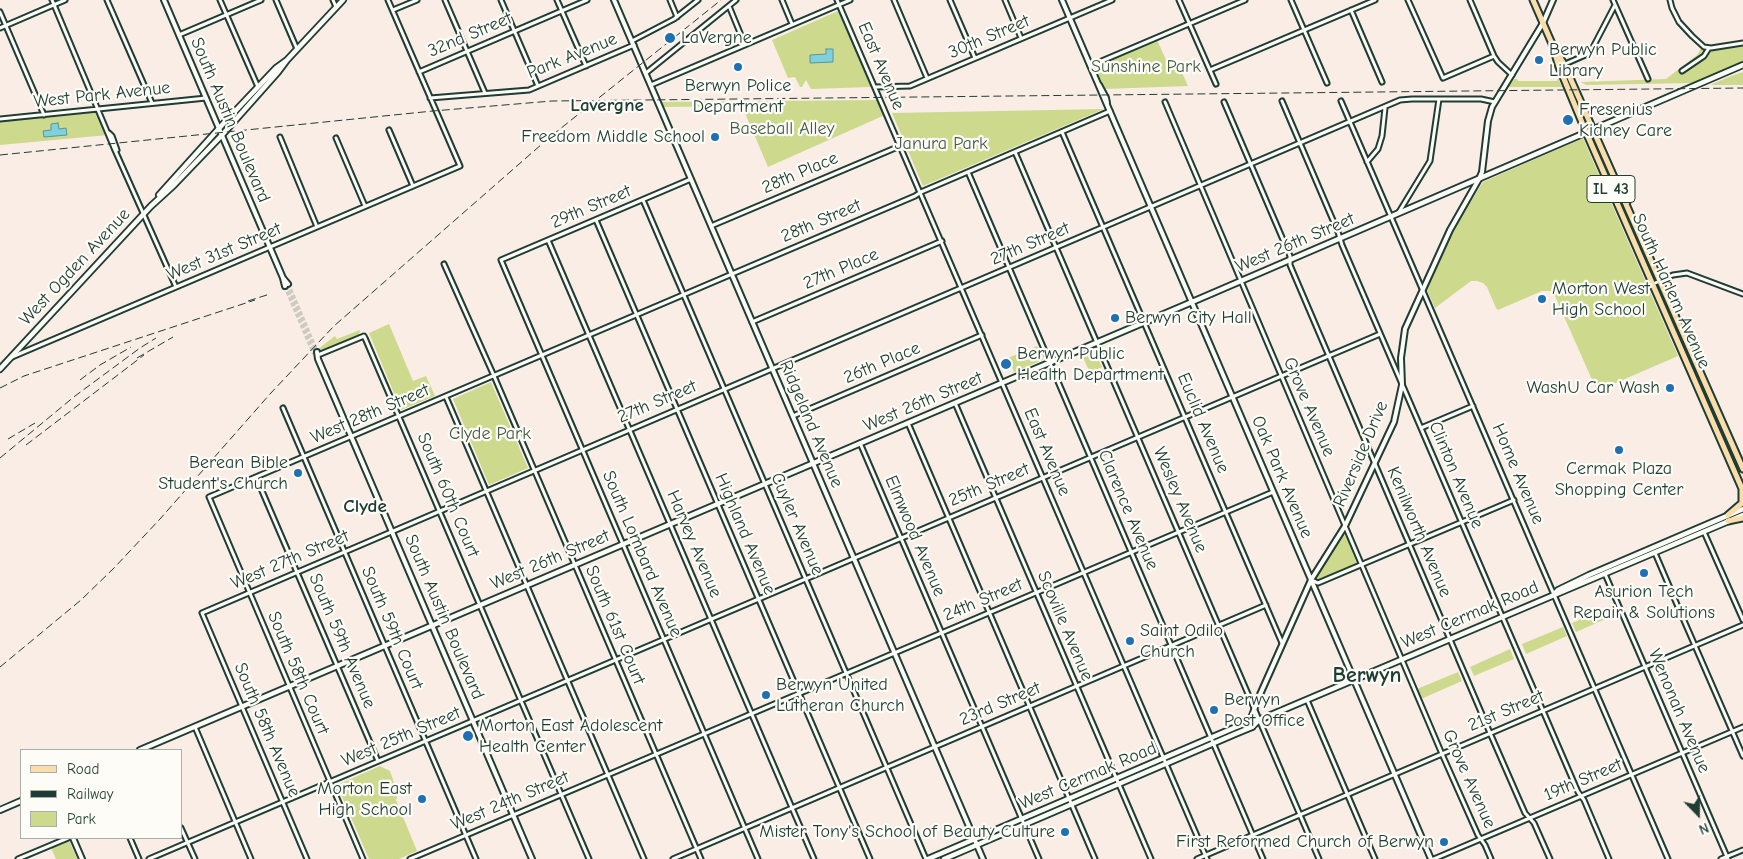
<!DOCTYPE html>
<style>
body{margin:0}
#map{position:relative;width:1743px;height:859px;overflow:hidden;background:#f9ede6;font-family:"Comic Neue",sans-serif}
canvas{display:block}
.legend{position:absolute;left:20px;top:749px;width:162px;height:90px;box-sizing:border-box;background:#fdfcf7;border:1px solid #a4b0a9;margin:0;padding:6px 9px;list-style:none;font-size:15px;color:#1f3d34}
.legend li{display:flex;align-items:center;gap:10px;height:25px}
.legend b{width:25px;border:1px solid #a4b0a9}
.north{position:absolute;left:1673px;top:789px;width:50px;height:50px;-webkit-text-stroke:4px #fdfcf7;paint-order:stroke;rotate:158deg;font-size:14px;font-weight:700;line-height:20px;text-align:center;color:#1f3d34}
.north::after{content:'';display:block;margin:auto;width:18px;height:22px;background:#1f3d34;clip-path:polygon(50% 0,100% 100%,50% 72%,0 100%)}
</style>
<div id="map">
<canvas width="1743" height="859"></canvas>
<ul class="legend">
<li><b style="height:6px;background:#faddab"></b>Road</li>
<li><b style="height:6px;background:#1f3d34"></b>Railway</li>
<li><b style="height:14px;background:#cdda8d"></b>Park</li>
</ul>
<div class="north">N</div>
</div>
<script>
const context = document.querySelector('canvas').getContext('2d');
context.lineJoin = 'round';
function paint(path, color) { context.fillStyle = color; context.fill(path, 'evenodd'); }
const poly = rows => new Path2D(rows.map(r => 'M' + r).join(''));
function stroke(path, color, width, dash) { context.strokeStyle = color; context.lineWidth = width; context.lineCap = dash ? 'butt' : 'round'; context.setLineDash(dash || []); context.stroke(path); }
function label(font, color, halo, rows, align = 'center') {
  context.font = font + ' "Comic Neue",sans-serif'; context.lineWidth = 4.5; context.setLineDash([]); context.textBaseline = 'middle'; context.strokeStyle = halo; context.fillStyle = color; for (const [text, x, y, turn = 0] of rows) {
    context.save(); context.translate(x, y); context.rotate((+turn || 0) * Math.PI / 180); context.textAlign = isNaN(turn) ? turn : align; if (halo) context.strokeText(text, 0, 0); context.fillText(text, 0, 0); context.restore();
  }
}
const green = poly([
 [838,11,871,87,811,89,806,80,802,87,800,87,795,77,788,78,772,40],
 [1157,40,1167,62,1176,59,1188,86,1104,89,1095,67],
 [1743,45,1743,62,1693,83,1586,85,1581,82,1666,79,1697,55,1702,47,1718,50],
 [1743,72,1743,85,1710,85,1731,76],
 [1558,78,1562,87,1507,87,1514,79,1517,79,1518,81,1557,81],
 [878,100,885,115,768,167,742,106,662,107,661,102],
 [1104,109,923,186,892,113],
 [98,111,108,135,0,145,0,120],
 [1583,138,1678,356,1597,391,1555,296,1551,291,1542,291,1498,310,1496,308,1487,287,1483,283,1477,281,1471,281,1435,308,1426,288,1452,232,1483,182],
 [389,324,413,381,426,376,435,396,401,410,369,333],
 [360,330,359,335,321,351,320,348,322,346,335,336,337,339],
 [1037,346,1043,360,1014,372,1008,358],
 [1094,350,1102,367,1090,373,1082,355],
 [491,382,528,468,489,485,453,399],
 [1344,535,1347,537,1357,564,1322,580,1316,580,1320,570,1342,536],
 [1613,605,1617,614,1576,632,1572,623],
 [1563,627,1567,636,1526,654,1522,644],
 [1510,649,1514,659,1474,676,1470,667],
 [1458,672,1462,681,1421,699,1417,689],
 [380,766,390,771,398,794,396,800,417,851,399,859,369,859,337,785],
 [69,840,77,859,56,859,51,848]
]);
const water = poly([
 [826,49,833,49,833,62,810,63,810,55,826,54,826,49],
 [58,123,59,129,66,128,67,135,44,137,43,131,51,130,51,124,58,123]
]);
const tertiaryTunnel = poly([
 [288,284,317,352],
 [285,286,314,354]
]);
const minor = poly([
 [52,0,114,148,176,287],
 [107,0,152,103],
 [220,0,258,87],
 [276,0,297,49],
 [333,0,336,7],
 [445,0,485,93],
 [501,0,538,86],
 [557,0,586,66],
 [670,0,677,17],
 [782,0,792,24],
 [837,0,1207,859],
 [894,0,927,78],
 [950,0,975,58],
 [1005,0,1021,38],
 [1179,0,1216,84],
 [1291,0,1327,83],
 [1408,0,1443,78,1494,56],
 [1470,0,1494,56,1498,62,1512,75],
 [1613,0,1648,79],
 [1670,0,1672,8,1679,22,1692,36,1704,47,1711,48,1743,43],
 [729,6,745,45],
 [393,10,417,0],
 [1351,10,1382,82],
 [0,12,44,115],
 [0,28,65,0],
 [179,35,261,0],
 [632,41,674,19,698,0],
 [1565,64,1590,53,1615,5],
 [1090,66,1245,0],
 [1210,70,1375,0],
 [1682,71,1704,56,1709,48],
 [419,72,587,0],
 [646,73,736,0],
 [651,85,850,0],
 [875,87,910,86,1112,0],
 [430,98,529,90,634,45],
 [1282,101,1338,232,1342,245,1578,792,1584,800,1609,859],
 [1341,101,1668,859],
 [1165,102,1442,754,1478,835,1485,845,1491,859],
 [1224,102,1290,256,1290,265,1490,733,1525,813,1534,823,1550,859],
 [0,119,206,98],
 [389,130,413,186],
 [1062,132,1282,643],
 [109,133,112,136,117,150],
 [280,137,317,227],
 [336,138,365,206],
 [1015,152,1319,859],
 [1367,162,1378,149,1382,136,1385,108],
 [968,172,1263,859],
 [691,179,501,260,758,859],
 [643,200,926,859],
 [1399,212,1430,161,1439,99],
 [596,220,870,859],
 [711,226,900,146],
 [548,240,814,859],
 [444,264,494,376,701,859],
 [1653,284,1673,275,1687,273,1743,294],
 [752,322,942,241],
 [318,355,364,336,365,338,589,859],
 [12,357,460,166,388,0],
 [446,397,644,859],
 [955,403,1151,859],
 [283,408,476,859],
 [793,416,982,335],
 [908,423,1095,859],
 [1421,428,1473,406],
 [860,443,1039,859],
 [256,477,378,761],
 [1704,532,1743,620],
 [1655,553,1670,588],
 [1605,574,1728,859],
 [1311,580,1318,583,1514,500],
 [1672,593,1743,756],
 [1307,700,1375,859],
 [195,727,251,859],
 [181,828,195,859],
 [130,838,139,859],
 [18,859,68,838],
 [149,859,1380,334],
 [307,859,202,613,1400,100,1412,99,1481,99,1495,102],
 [363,859,209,497,915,196,921,192,1110,111],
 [410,859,1273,492],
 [673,859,1266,605],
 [1197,859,1743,625],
 [1434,859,1743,727],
 [1721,859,1743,850]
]);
const tertiary = poly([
 [164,0,283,278,285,286],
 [614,0,983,859],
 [1062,0,1431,859],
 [1099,85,1106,98,1107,103],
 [283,278,288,284],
 [317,352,318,359,532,859],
 [1252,727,1250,721,1258,699,1311,580,1345,526,1394,422,1402,385,1401,358,1405,329,1450,230,1479,179,1482,172,1488,121,1492,107,1543,23,1553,0],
 [73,838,82,859]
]);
const secondary = poly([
 [159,195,223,124,276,68,287,60,343,0],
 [0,369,151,206,174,185,222,135,278,72,287,60],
 [1554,594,1558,590,1589,575,1743,509],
 [140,750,1192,302,1743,65],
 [0,810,21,801],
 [928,859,1250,721,1259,720,1743,515],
 [944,859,1235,734,1252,727,1258,721]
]);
const primary = poly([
 [1533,0,1553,46,1564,64,1743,469],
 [1555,54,1559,67,1586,132,1743,491],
 [1627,202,1625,195,1630,190],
 [1728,515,1742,503,1742,489],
 [1728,521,1743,518]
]);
const rail = poly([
 [0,155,433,111,552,101,1743,88],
 [248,301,270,294],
 [137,358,173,337],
 [80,380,100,365,131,347],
 [0,388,24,376,255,300],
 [8,439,35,423],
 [26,445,144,355],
 [0,458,75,396,140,348,156,338],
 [0,667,81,600,114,568,160,519,270,394,334,326,550,137,721,0]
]);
const markers = [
 [670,38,6,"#1f6fb2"],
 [1539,60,5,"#1f6fb2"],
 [738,67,5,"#1f6fb2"],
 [1568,120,6,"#1f6fb2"],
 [715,137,5,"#1f6fb2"],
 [1542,299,5,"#1f6fb2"],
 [1115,318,5,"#1f6fb2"],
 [1006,364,6,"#1f6fb2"],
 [1670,388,5,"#1f6fb2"],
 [1619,450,5,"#1f6fb2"],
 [298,473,5,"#1f6fb2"],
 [1644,573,5,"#1f6fb2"],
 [1130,641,5,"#1f6fb2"],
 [766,695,5,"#1f6fb2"],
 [1214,710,5,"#1f6fb2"],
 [468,736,6,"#1f6fb2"],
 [422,799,5,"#1f6fb2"],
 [1065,832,5,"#1f6fb2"],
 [1444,842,5,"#1f6fb2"]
];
const shields = [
 [1611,189,48]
];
const shieldNames = [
 ["IL 43",1611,189]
];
const streetNames = [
 ["32nd Street",470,35,-23],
 ["30th Street",989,37,-23],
 ["Park Avenue",572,56,-22],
 ["East Avenue",881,66,67],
 ["West Park Avenue",102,95,-6],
 ["South Austin Boulevard",230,120,67],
 ["28th Place",800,173,-23],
 ["29th Street",591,207,-23],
 ["28th Street",821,221,-23],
 ["West 26th Street",1295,243,-23],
 ["27th Street",1030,244,-23],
 ["West 31st Street",224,252,-23],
 ["West Ogden Avenue",75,267,-47],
 ["27th Place",841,269,-23],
 ["South Harlem Avenue",1671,291,66],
 ["26th Place",882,363,-23],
 ["27th Street",657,402,-23],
 ["West 26th Street",923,402,-23],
 ["Grove Avenue",1309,407,67],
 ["West 28th Street",370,414,-23],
 ["Euclid Avenue",1203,423,67],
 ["Ridgeland Avenue",811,424,67],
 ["East Avenue",1047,452,67],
 ["Riverside Drive",1361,454,-67],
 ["Home Avenue",1518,474,67],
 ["Clinton Avenue",1456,475,67],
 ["Oak Park Avenue",1282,477,67],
 ["25th Street",989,485,-23],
 ["South 60th Court",448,495,67],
 ["Wesley Avenue",1180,500,67],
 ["Clarence Avenue",1128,510,67],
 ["Cuyler Avenue",797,524,67],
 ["Kenilworth Avenue",1419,532,67],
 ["Highland Avenue",745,534,67],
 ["Elmwood Avenue",915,536,67],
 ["Harvey Avenue",694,544,67],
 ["South Lombard Avenue",642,554,67],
 ["West 27th Street",290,560,-23],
 ["West 26th Street",550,560,-23],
 ["24th Street",983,600,-23],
 ["West Cermak Road",1470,615,-23],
 ["South Austin Boulevard",444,617,67],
 ["South 61st Court",615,625,67],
 ["Scoville Avenue",1065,626,67],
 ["South 59th Court",392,628,67],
 ["South 59th Avenue",342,641,67],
 ["South 58th Court",298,673,67],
 ["23rd Street",1000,704,-23],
 ["21st Street",1506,711,-23],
 ["Wenonah Avenue",1679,711,67],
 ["South 58th Avenue",267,730,67],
 ["West 25th Street",401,737,-23],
 ["West Cermak Road",1088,776,-23],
 ["Grove Avenue",1469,779,66],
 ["19th Street",1583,780,-23],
 ["West 24th Street",510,801,-23]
];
const poiNames = [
 ["LaVergne",681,38],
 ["Berwyn Public",1549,50],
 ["Library",1549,71],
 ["Berwyn Police",738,86,"center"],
 ["Department",738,107,"center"],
 ["Fresenius",1579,110],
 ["Kidney Care",1579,131],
 ["Freedom Middle School",705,137,"right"],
 ["Morton West",1552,289],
 ["High School",1552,310],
 ["Berwyn City Hall",1125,318],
 ["Berwyn Public",1017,354],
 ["Health Department",1017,375],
 ["WashU Car Wash",1660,388,"right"],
 ["Berean Bible",288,463,"right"],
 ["Student's Church",288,484,"right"],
 ["Cermak Plaza",1619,469,"center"],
 ["Shopping Center",1619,490,"center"],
 ["Asurion Tech",1644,592,"center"],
 ["Repair & Solutions",1644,613,"center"],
 ["Saint Odilo",1140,631],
 ["Church",1140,652],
 ["Berwyn United",776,685],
 ["Lutheran Church",776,706],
 ["Berwyn",1224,700],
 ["Post Office",1224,721],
 ["Morton East Adolescent",479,726],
 ["Health Center",479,747],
 ["Morton East",412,789,"right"],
 ["High School",412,810,"right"],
 ["Mister Tony's School of Beauty Culture",1055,832,"right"],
 ["First Reformed Church of Berwyn",1434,842,"right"]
];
const parkNames = [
 ["Sunshine Park",1146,67],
 ["Baseball Alley",782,129],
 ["Janura Park",941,144],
 ["Clyde Park",490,434]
];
const neighbourhoodNames = [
 ["Lavergne",607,106],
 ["Clyde",365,507]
];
const districtNames = [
 ["Berwyn",1367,676]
];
paint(green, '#cdda8d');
paint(water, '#80d1db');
stroke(water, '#599698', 1);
stroke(tertiaryTunnel, '#cdcac2', 4, [4, 2]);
stroke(minor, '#1f3d34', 7);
stroke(tertiary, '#1f3d34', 8);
stroke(secondary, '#1f3d34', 8);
stroke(primary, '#1f3d34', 9);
stroke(minor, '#fdfcf7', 3);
stroke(tertiary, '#fdfcf7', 4);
stroke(secondary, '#fdfcf7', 4.5);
stroke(primary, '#faddab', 5);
stroke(rail, '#1f3d34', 1, [8, 4]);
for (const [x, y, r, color] of markers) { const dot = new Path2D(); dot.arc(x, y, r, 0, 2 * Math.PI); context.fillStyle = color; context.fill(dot); stroke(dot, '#fdfcf7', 2); }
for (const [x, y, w] of shields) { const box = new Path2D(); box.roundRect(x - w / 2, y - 13.5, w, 27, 4); context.fillStyle = '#fdfcf7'; context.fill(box); stroke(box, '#1f3d34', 1); }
label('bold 16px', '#1f3d34', null, shieldNames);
label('18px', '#1f3d34', '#fdfcf7', streetNames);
label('18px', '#1f3d34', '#fdfcf7', poiNames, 'left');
label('18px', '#425c46', '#fdfcf7', parkNames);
label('bold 19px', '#1f3d34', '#fdfcf7', neighbourhoodNames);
label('bold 22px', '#1f3d34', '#fdfcf7', districtNames);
</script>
